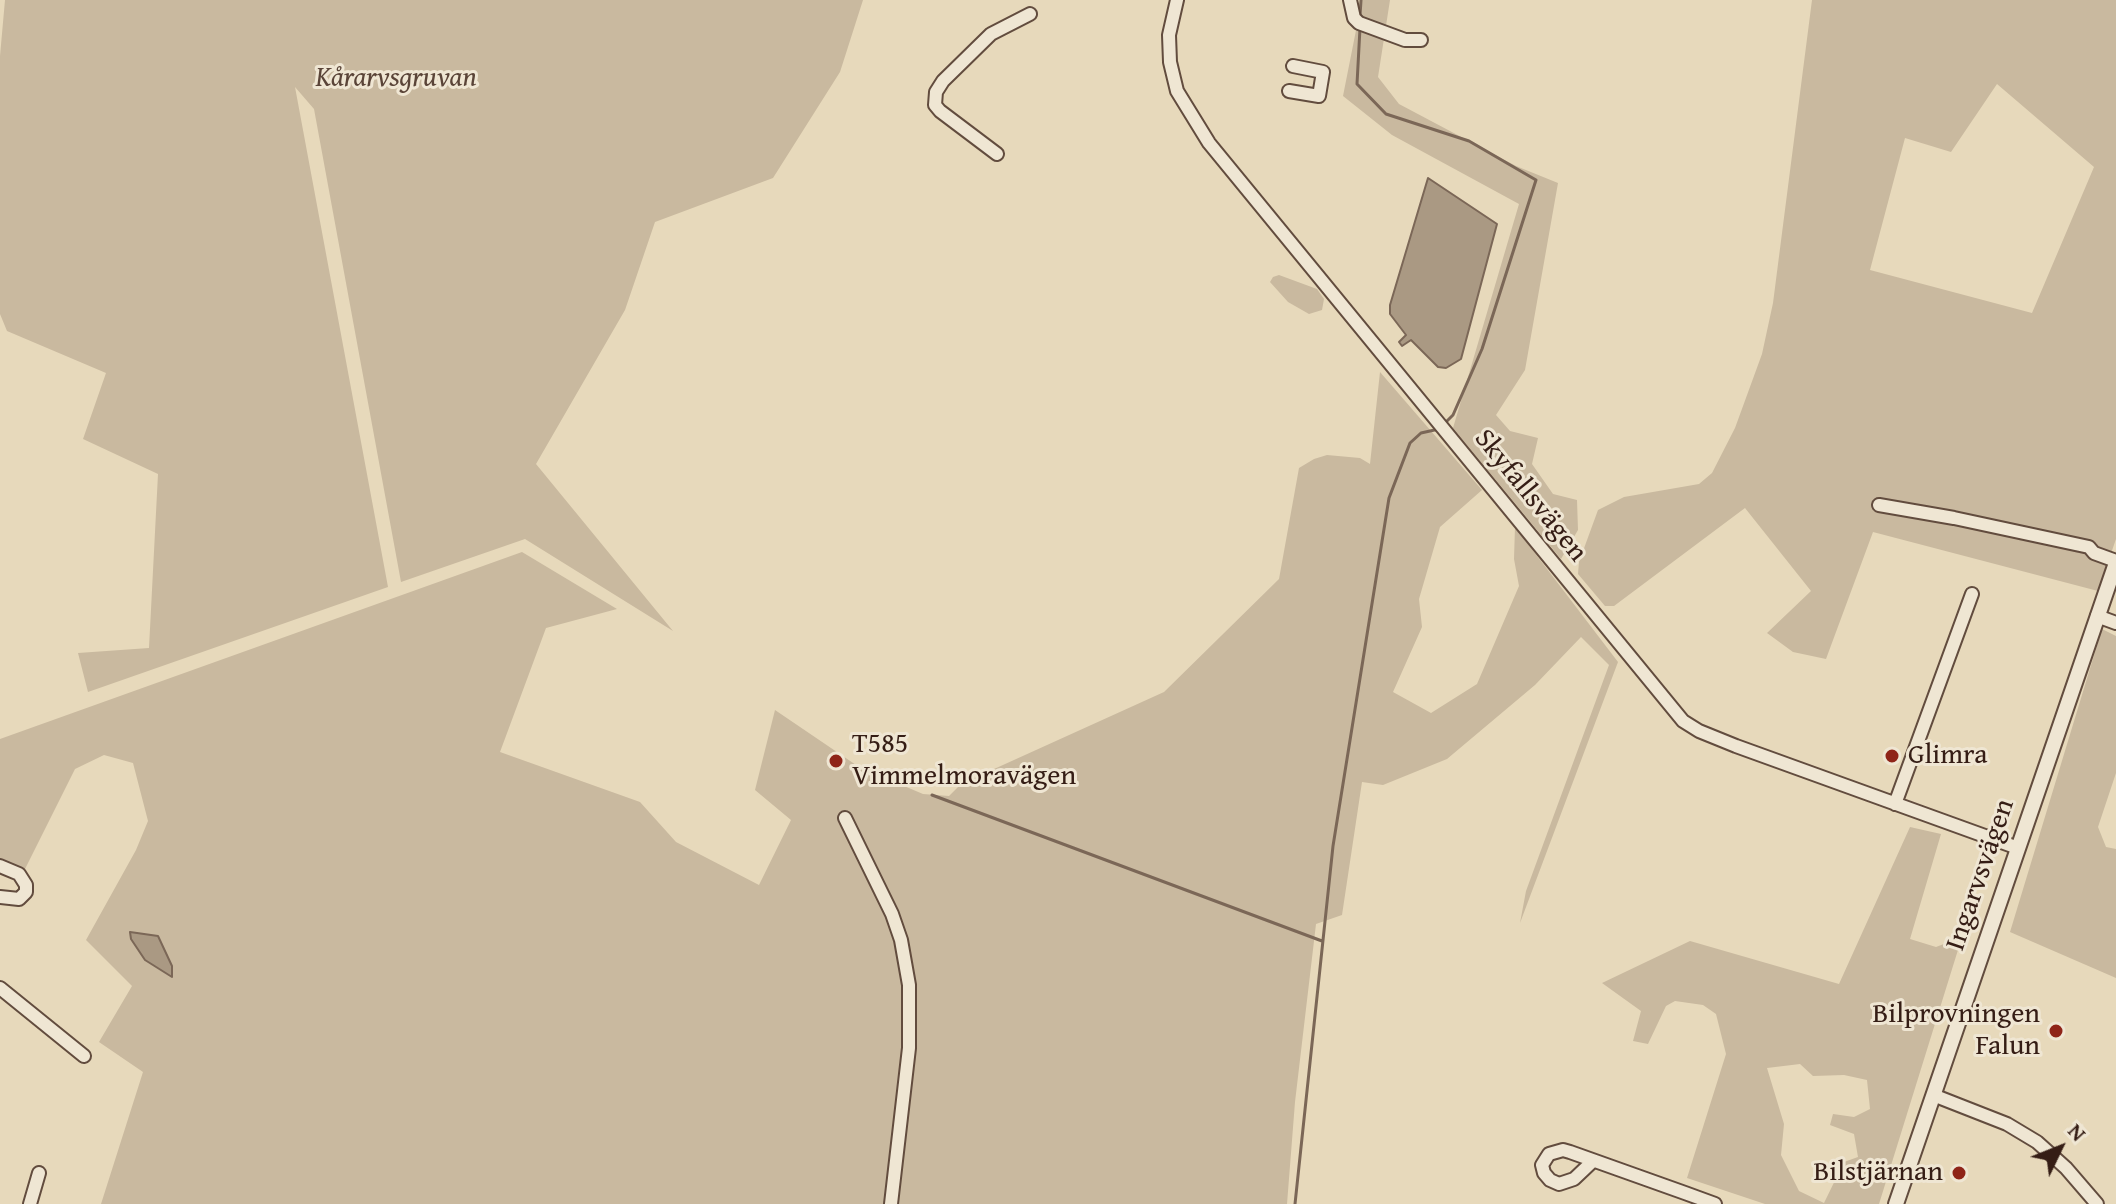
<!DOCTYPE html>
<meta charset="utf-8">
<style>
body{margin:0}
#map{position:relative;width:2116px;height:1204px;overflow:hidden;background:#e7d9bb;font-family:"Gentium Book Plus",serif}
canvas{display:block}
.north{position:absolute;left:2020px;top:1108px;width:80px;height:80px;-webkit-text-stroke:6px #efe6d3;paint-order:stroke;rotate:47deg;font-size:22px;font-weight:700;line-height:32px;text-align:center;color:#351d15}
.north::after{content:'';display:block;margin:auto;width:28px;height:36px;background:#351d15;clip-path:polygon(50% 0,100% 100%,50% 72%,0 100%)}
</style>
<div id="map">
<canvas width="2116" height="1204"></canvas>
<div class="north">N</div>
</div>
<script>
const context = document.querySelector('canvas').getContext('2d');
context.lineJoin = 'round';
function paint(path, color) { context.fillStyle = color; context.fill(path, 'evenodd'); }
const poly = rows => new Path2D(rows.map(r => 'M' + r).join(''));
function stroke(path, color, width, dash) { context.strokeStyle = color; context.lineWidth = width; context.lineCap = dash ? 'butt' : 'round'; context.setLineDash(dash || []); context.stroke(path); }
function label(font, color, halo, rows, align = 'center') {
  context.font = font + ' "Gentium Book Plus",serif'; context.lineWidth = 6; context.setLineDash([]); context.textBaseline = 'middle'; context.strokeStyle = halo; context.fillStyle = color; for (const [text, x, y, turn = 0] of rows) {
    context.save(); context.translate(x, y); context.rotate((+turn || 0) * Math.PI / 180); context.textAlign = isNaN(turn) ? turn : align; if (halo) context.strokeText(text, 0, 0); context.fillText(text, 0, 0); context.restore();
  }
}
const green = poly([
 [5,0,863,0,840,72,773,178,655,222,625,310,536,464,673,631,525,539,401,582,314,109,295,87,388,587,88,692,78,653,149,648,158,474,83,439,106,373,7,331,0,314,0,56],
 [1362,0,1390,0,1378,77,1399,104,1516,166,1558,183,1525,370,1496,415,1510,431,1538,438,1532,464,1553,494,1577,500,1578,530,1561,559,1453,428,1519,204,1392,135,1343,96],
 [1812,0,2116,0,2116,539,2098,591,1873,532,1826,659,1793,652,1767,633,1811,591,1745,508,1614,606,1605,606,1578,574,1579,562,1598,510,1624,497,1699,484,1712,473,1735,428,1762,354,1773,303],
 [1997,84,2094,167,2032,313,1870,270,1905,138,1951,152],
 [1279,275,1317,289,1324,299,1322,310,1309,314,1288,302,1270,282,1273,277],
 [1380,372,1482,490,1440,527,1419,599,1422,627,1393,692,1431,713,1477,684,1519,586,1514,559,1515,527,1618,662,1520,923,1526,891,1609,665,1581,637,1535,685,1447,759,1383,785,1362,782,1342,915,1316,924,1295,1102,1287,1204,101,1204,143,1072,99,1042,132,986,86,940,136,850,148,821,133,763,104,755,75,769,24,871,0,866,0,739,522,552,617,609,546,628,500,752,640,802,676,842,759,885,791,820,755,790,775,710,859,767,923,794,949,796,961,784,1164,692,1279,579,1299,468,1314,459,1327,455,1360,458,1370,464],
 [2102,629,2116,636,2116,773,2098,827,2106,847,2116,849,2116,978,2010,932],
 [1910,827,1941,834,1910,939,1936,947,1962,937,1879,1204,1765,1204,1687,1178,1726,1054,1716,1014,1703,1005,1675,1001,1666,1006,1648,1044,1633,1041,1641,1011,1602,983,1690,941,1839,984],
 [1800,1064,1813,1076,1844,1075,1867,1080,1870,1109,1854,1117,1833,1114,1830,1125,1854,1134,1858,1157,1844,1162,1824,1203,1799,1191,1781,1155,1784,1124,1767,1068]
]);
const water = poly([
 [1428,178,1497,224,1461,359,1446,368,1438,367,1411,340,1402,346,1399,342,1406,335,1390,314,1390,305,1428,178],
 [130,932,158,936,172,966,172,977,145,960,131,939,130,932]
]);
const stream = poly([
 [1360,16,1361,0],
 [1360,28,1357,84,1386,114,1469,141,1536,180,1482,349,1453,415,1444,424],
 [932,795,1322,941],
 [1295,1204,1333,846,1389,498,1410,443,1421,433,1439,429]
]);
const minor = poly([
 [1177,0,1169,35,1170,62,1177,91,1209,143,1683,721,1699,731,1736,746,2018,848],
 [1350,0,1354,18,1359,23,1405,40,1421,40],
 [1289,91,1319,96,1323,72,1293,66],
 [997,154,940,111,935,105,936,92,943,81,991,34,1030,14],
 [1879,505,1954,518,2089,547,2094,553,2116,561],
 [2097,616,2116,623],
 [1895,804,1972,594],
 [845,818,892,914,901,940,909,985,909,1048,891,1204],
 [0,866,19,874,26,885,26,892,19,899,0,897],
 [0,988,84,1056],
 [1933,1095,2007,1124,2037,1142,2066,1168,2097,1204],
 [1593,1161,1574,1179,1559,1184,1550,1180,1544,1173,1542,1165,1549,1154,1563,1150,1570,1152,1685,1193,1715,1204],
 [30,1204,39,1173]
]);
const tertiary = poly([
 [1896,1204,2116,563]
]);
const markers = [
 [1892,756,8,"#8f2418"],
 [836,761,8,"#8f2418"],
 [2056,1031,8,"#8f2418"],
 [1959,1173,8,"#8f2418"]
];
const parkNames = [
 ["Kårarvsgruvan",396,79]
];
const streetNames = [
 ["Skyfallsvägen",1530,496,51],
 ["Ingarvsvägen",1981,875,-71]
];
const poiNames = [
 ["T585",852,745],
 ["Vimmelmoravägen",852,777],
 ["Glimra",1908,756],
 ["Bilprovningen",2040,1015,"right"],
 ["Falun",2040,1047,"right"],
 ["Bilstjärnan",1943,1173,"right"]
];
paint(green, '#c9b99f');
paint(water, '#aa9983');
stroke(water, '#7b6757', 2);
stroke(stream, '#7b6757', 3);
stroke(minor, '#624c3e', 16);
stroke(tertiary, '#624c3e', 18);
stroke(minor, '#efe6d3', 12);
stroke(tertiary, '#efe6d3', 14);
for (const [x, y, r, color] of markers) { const dot = new Path2D(); dot.arc(x, y, r, 0, 2 * Math.PI); context.fillStyle = color; context.fill(dot); stroke(dot, '#efe6d3', 3); }
label('italic 28px', '#5a4438', '#efe6d3', parkNames);
label('28px', '#351d15', '#efe6d3', streetNames);
label('28px', '#351d15', '#efe6d3', poiNames, 'left');
</script>
